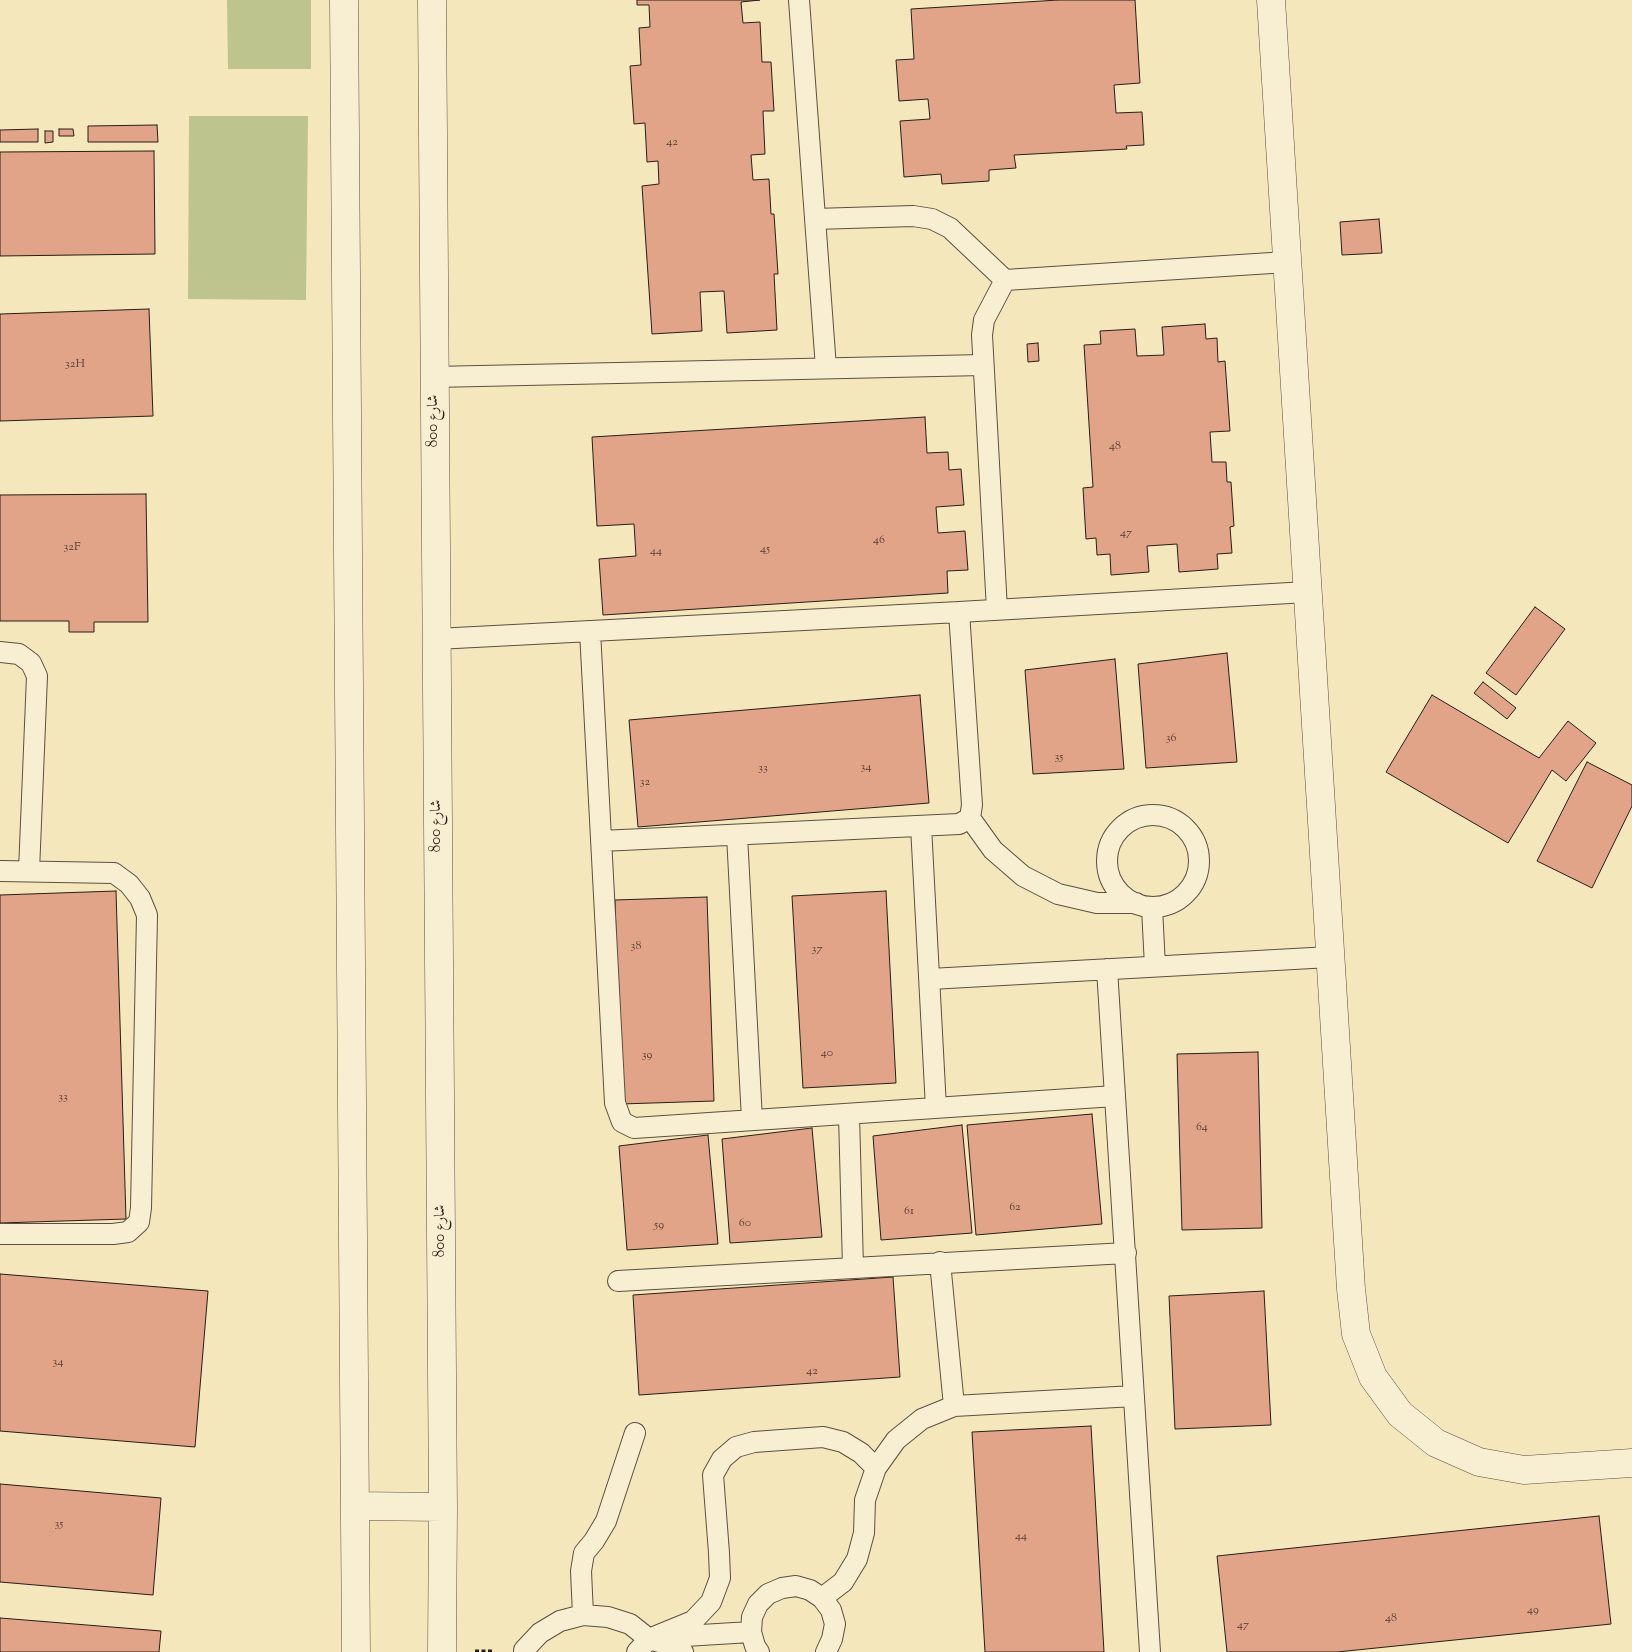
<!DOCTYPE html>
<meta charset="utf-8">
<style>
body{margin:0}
canvas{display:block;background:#f4e7bc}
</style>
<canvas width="1632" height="1652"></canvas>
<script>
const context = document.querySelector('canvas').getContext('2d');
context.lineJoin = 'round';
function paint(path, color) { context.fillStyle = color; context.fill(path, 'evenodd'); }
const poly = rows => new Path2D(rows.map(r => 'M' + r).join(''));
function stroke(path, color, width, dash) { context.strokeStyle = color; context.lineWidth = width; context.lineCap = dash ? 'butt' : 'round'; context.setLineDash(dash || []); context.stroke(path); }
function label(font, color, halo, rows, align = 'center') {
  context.font = font + ' "Sorts Mill Goudy",Amiri,serif'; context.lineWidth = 4; context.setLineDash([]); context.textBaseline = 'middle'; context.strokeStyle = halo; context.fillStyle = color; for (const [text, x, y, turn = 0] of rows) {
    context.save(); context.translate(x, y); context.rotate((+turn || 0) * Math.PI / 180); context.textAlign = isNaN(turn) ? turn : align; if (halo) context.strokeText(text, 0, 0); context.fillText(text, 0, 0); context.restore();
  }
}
const green = poly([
 [227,0,311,0,311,69,228,69],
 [189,116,308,116,306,300,188,299]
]);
const building = poly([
 [637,0,760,0,741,2,743,23,760,22,762,62,771,62,774,111,763,111,765,154,751,155,753,180,769,179,771,214,774,214,778,274,774,274,777,330,727,333,724,291,700,292,702,331,652,334,642,186,659,184,658,161,647,162,645,123,634,124,630,66,641,65,639,28,650,27,649,5,637,5,637,0],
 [1058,0,1135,0,1140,83,1114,85,1116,113,1142,112,1144,145,1126,146,1127,149,1014,155,1016,168,989,170,989,181,942,184,941,174,904,177,900,121,930,119,928,99,899,101,896,60,914,59,911,9,1058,0],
 [157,125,158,142,88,142,88,126,157,125],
 [38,129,38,142,0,142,0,130,38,129],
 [59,129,73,129,74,136,59,136,59,129],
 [45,131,53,131,53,142,45,143,45,131],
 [154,151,155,254,0,256,0,152,154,151],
 [1379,219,1382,253,1342,255,1340,222,1379,219],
 [149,309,153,416,0,421,0,314,149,309],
 [1205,324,1206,339,1217,338,1218,362,1225,361,1230,431,1210,432,1212,462,1226,462,1227,482,1231,482,1234,526,1230,527,1232,553,1217,554,1218,569,1179,572,1177,544,1147,546,1149,572,1111,575,1110,554,1097,555,1096,538,1086,539,1083,488,1093,487,1084,345,1101,344,1100,331,1135,329,1137,356,1164,355,1162,327,1205,324],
 [1038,343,1039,361,1028,362,1027,344,1038,343],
 [925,417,927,453,948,452,949,470,961,469,964,505,936,507,938,533,965,531,968,570,947,571,948,593,603,615,599,559,636,556,634,524,597,526,592,437,925,417],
 [146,494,148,622,94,622,94,632,69,632,69,621,0,621,0,495,146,494],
 [1535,607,1565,629,1516,695,1486,673,1535,607],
 [1227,653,1237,762,1146,768,1138,664,1227,653],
 [1115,659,1124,769,1033,774,1025,670,1115,659],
 [1483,682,1516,708,1507,719,1474,693,1483,682],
 [920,695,929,803,638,827,629,720,920,695],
 [1432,695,1539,758,1568,721,1596,743,1566,781,1552,770,1508,843,1386,772,1432,695],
 [1587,762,1632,785,1632,806,1592,888,1537,861,1587,762],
 [116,891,126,1219,0,1223,0,895,116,891],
 [886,891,896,1083,803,1088,792,896,886,891],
 [707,897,714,1101,621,1104,615,900,707,897],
 [1258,1052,1262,1228,1182,1230,1177,1054,1258,1052],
 [1092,1114,1102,1224,976,1235,967,1125,1092,1114],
 [962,1125,972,1233,881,1240,873,1136,962,1125],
 [812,1128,822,1237,730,1243,722,1139,812,1128],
 [708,1135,718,1244,627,1250,619,1146,708,1135],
 [0,1274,208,1291,195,1447,0,1431,0,1274],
 [893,1277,900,1377,639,1395,633,1295,893,1277],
 [1264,1291,1271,1425,1175,1429,1169,1296,1264,1291],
 [1091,1426,1104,1652,985,1652,972,1432,1091,1426],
 [0,1484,161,1498,153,1595,0,1582,0,1484],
 [1599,1516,1611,1624,1337,1652,1227,1652,1217,1556,1599,1516],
 [0,1618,161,1631,159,1652,0,1652,0,1618]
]);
const path = poly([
 [475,1651,494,1651]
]);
const service = poly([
 [799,0,826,368],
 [815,219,913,216,932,219,950,228,1005,280,1287,262],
 [434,377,983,365],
 [997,610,982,335,984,320,1005,280],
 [590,631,615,1103,622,1122,634,1128,1115,1096],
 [436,639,959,612,1307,592],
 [0,652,19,654,31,663,37,676,29,871],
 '1107 861a46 46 0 1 1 92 0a46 46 0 1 1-92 0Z',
 [970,818,993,850,1023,876,1058,894,1097,903,1136,903],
 [921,826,936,1108],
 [737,835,752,1120],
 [601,841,959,824,970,818,972,805,959,612],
 [0,871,114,873,129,884,140,898,147,915,141,1208,139,1222,128,1232,113,1234,0,1234],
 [1152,908,1155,966],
 [1107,969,1150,1652],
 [930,979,1330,957],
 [849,1114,853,1268],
 [940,1262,954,1406],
 [618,1281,1126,1253],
 [822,1598,843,1582,857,1559,864,1533,865,1500,876,1468,896,1440,922,1419,954,1406,1134,1396],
 [583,1615,581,1571,584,1553,594,1541,606,1521,635,1433],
 [668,1637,751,1632],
 [526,1652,524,1650,540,1633,560,1621,583,1615,608,1617,630,1624,649,1639,673,1646,683,1652],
 [637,1652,649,1639,693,1621,711,1602,720,1578,719,1553,713,1475,722,1459,736,1447,754,1442,823,1437,843,1442,861,1453,876,1468],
 [759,1652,755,1646,751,1632,752,1617,758,1604,768,1594,782,1588,796,1586,810,1590,822,1598,831,1610,835,1624,832,1639,826,1652]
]);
const minor = poly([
 [344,0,356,1652],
 [432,0,443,1507,442,1652],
 [1271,0,1351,1289,1356,1334,1373,1377,1400,1414,1436,1443,1479,1462,1524,1470,1632,1463],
 [355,1506,443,1507]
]);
const numberNames = [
 ["42",672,143],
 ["32H",75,365],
 ["48",1115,447],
 ["47",1126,534],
 ["46",879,541],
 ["32F",72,548],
 ["45",765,550],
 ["44",656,552],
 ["36",1171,739],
 ["35",1059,758],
 ["34",866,768],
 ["33",763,769],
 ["32",645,783],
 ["38",636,947],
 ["37",817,950],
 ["40",827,1054],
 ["39",647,1056],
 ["33",63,1098],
 ["64",1202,1128],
 ["62",1015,1208],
 ["61",909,1212],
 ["60",745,1224],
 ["59",659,1226],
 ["34",58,1363],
 ["42",812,1372],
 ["35",59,1525],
 ["44",1021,1537],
 ["49",1533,1611],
 ["48",1391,1619],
 ["47",1243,1626]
];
const streetNames = [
 ["شارع 800",434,421,-90],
 ["شارع 800",437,826,-90],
 ["شارع 800",441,1231,-90]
];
paint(green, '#bec48e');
paint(building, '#e1a489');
stroke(building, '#281e17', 1);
stroke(service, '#5b5040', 22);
stroke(minor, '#5b5040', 29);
stroke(path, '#281e17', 3, [4, 2.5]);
stroke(service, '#f8efd3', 20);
stroke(minor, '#f8efd3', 28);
label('12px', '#564034', null, numberNames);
label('15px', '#281e17', '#f8efd3', streetNames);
</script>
